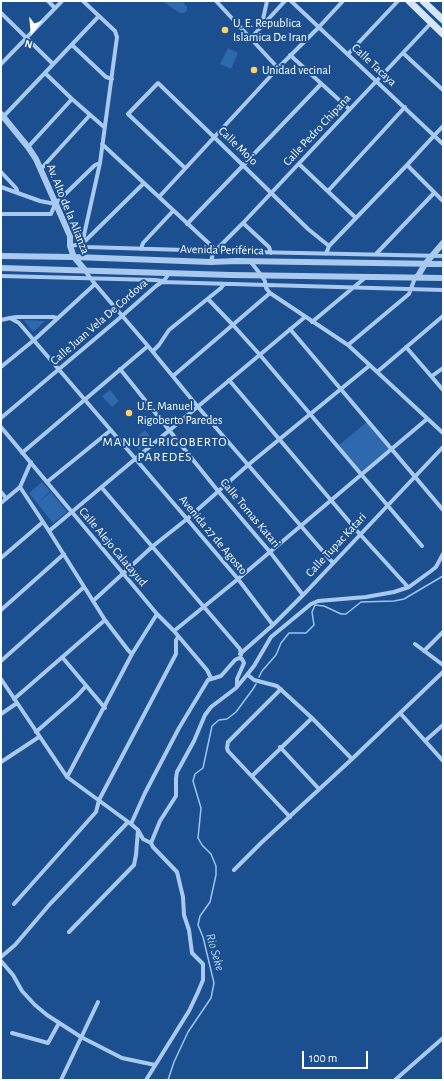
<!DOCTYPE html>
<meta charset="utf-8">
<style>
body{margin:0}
#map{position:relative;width:444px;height:1081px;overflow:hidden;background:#1b4f8f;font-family:"Alegreya Sans",sans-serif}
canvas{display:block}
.frame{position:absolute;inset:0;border:2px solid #fff;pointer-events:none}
.north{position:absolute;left:12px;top:12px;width:40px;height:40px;-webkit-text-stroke:3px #1b4f8f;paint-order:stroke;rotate:196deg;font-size:11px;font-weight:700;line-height:16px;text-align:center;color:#fff}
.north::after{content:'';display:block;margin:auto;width:14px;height:18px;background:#fff;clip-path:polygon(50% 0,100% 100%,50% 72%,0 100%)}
.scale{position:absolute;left:302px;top:1051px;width:66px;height:18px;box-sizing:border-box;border:2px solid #fff;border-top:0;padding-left:5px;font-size:12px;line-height:14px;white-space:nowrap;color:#fff;-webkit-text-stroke:3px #1b4f8f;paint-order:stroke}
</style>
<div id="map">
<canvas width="444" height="1081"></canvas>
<div class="frame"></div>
<div class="north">N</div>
<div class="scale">100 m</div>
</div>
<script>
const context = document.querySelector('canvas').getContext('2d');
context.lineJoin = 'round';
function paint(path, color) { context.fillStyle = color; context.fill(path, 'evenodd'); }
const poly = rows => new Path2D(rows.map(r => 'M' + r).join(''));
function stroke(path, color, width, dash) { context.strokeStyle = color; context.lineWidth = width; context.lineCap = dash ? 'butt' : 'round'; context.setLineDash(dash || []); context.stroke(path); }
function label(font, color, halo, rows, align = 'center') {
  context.font = font + ' "Alegreya Sans",sans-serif'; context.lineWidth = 4; context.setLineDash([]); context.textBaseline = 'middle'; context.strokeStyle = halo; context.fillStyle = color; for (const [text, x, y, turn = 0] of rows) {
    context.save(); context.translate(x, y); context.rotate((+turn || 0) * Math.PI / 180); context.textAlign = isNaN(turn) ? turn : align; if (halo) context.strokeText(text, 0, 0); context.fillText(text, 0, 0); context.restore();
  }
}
const green = poly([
 [162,1,182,1,187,7,187,11,184,13,180,13],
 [228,48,238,53,231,69,220,64],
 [24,320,45,321,33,332],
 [110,390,119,401,112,407,102,396],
 [367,422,389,449,362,472,339,445],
 [145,430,152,439,139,450,132,441],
 [42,482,50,491,39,502,51,492,67,512,53,523,29,493]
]);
const stream = poly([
 [259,677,262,671,276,655,281,643,289,633,306,633,314,625,312,612,315,605,324,606,341,614,346,614,361,602,394,601,404,599,443,576],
 [168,1080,174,1062,188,1032,211,998,214,983,203,937,198,925,200,916,210,902,216,875,216,866,211,854,202,845,198,838,201,808,193,781,195,774,203,768,212,726,219,720,227,719,236,712,253,689,256,684]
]);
const minor = poly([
 [48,1,55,8],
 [216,1,278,68],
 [291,1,443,144],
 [1,13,53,64],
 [262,24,267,1],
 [250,39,285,1],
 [72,45,106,77,112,79],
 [403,53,443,90],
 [348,54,398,1],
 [290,55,349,109],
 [1,64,62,1],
 [45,73,72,99,104,127],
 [1,119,98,17],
 [102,144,216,250],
 [28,147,72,99],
 [299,164,356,218],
 [407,165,443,201],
 [185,168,128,114,158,83,214,137,308,229,329,246,326,254],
 [41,169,90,115],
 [1,172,16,188,18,193],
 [144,183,82,244,86,247,251,252,443,256],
 [1,187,40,201,55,204],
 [328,191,405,107],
 [159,197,278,68,319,27,343,1],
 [1,214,51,214,55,204,95,165,100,163],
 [243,223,269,247,271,253],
 [187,224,321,84],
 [70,246,82,244,100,163,117,37,115,31,83,1],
 [329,246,407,165,443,126],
 [141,249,143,243,173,211],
 [376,254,434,193],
 [250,261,261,275,265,281,266,288,270,293,348,345,443,433],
 [211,262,213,253,243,223,431,23],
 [85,271,95,284,148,346,198,407,333,563],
 [1,276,155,280,164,281,169,273],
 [208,299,233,325,260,355,422,546],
 [10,318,17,317,53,317,57,318],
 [1,320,10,318,19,323,187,519,238,579,273,625],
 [312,322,366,277],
 [290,329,443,510],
 [348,345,409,294,415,278],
 [406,347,443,390],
 [153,351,159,345,169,330,221,288,224,284],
 [1,367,34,340,95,284],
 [120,369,218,491,270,552,303,595],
 [377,372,443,316],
 [173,376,270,293],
 [432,376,443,368],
 [229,380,358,532,408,587],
 [1,418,122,316,156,286,162,282,443,290],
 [1,427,157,614,174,631,207,670,211,678],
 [22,453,148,346],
 [47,482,111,430],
 [20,487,49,531,105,620,128,650,132,654],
 [102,488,240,649,241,655],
 [1,492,6,498],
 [1,503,20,487,31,462],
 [49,531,305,317],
 [1,558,43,522],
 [93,601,153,546,187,519,248,465,369,366],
 [1,610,64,554],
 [174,631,238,579,427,419],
 [415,644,443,665],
 [424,651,443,632],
 [240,654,273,625,307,591,443,447],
 [62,657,105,708],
 [1,661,84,587],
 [248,675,254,680,277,686,312,718],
 [1,679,67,777,131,824,138,830,143,839,151,843],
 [281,689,228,742,227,748,228,751,290,817],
 [14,699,105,620],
 [400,713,443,761],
 [1,714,17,703],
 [36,732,77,696,86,686],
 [425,741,443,725],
 [280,747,319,789],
 [1,762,39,737],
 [252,776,312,718,352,759],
 [67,777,132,654,157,614],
 [131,824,145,793,179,728,208,680,221,676,235,660,239,658,242,659,244,663,237,679,237,686],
 [234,870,261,843,352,759,443,672],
 [14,904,96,812,99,800,176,654,176,640,178,637],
 [69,932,134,865,136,855,138,830],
 [1,957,15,945,50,904,128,822],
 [1,961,13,975,22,991,35,1005,47,1015,81,1037,122,1058,155,1065],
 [12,1033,48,1043,59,1023],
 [61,1080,98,1002],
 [146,1080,189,1011,198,992,203,980,203,964,192,953,189,930,184,915,183,897,177,872,153,847,151,843,160,821,176,796,176,778,177,772,194,741,205,715,211,707,236,688,246,676,254,666,271,637,311,604,318,601,366,597,394,592,409,587,431,571,436,567,443,554],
 [395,1080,443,1038]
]);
const tertiary = poly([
 [1,114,28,147,36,159,70,236,70,246,74,257,85,270],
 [1,256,74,257,211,262,236,261,443,264],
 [1,268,231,275,443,278],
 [415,278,418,276,425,264,443,243]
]);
const secondary = poly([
 [409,1,443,34],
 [423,1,443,20]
]);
const markers = [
 [225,30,4,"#ffd166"],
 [254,70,4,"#ffd166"],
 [129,413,4,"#ffd166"]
];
const poiNames = [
 ["U. E. Republica",233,23],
 ["Islamica De Iran",233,37],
 ["Unidad vecinal",262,70],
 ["U.E. Manuel",137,406],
 ["Rigoberto Paredes",137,420]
];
const streetNames = [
 ["Calle Tacaya",374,65,43],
 ["Calle Pedro Chipana",317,130,-47],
 ["Calle Mojo",238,146,44],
 ["Av. Alto de la Alianza",68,209,68],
 ["Avenida Periférica",222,250,1],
 ["Calle Juan Vela De Cordova",99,322,-41],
 ["Calle Tomas Katari",250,513,50],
 ["Avenida 27 de Agosto",213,535,50],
 ["Calle Tupac Katari",336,545,-47],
 ["Calle Alejo Calatayud",113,547,50]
];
const neighbourhoodNames = [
 ["MANUEL RIGOBERTO",165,442],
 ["PAREDES",165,457]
];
const waterNames = [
 ["Rio Seke",215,952,74]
];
paint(green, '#2e69ad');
stroke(stream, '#9cc4f0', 1.5);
stroke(minor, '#a9c9ee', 4);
stroke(tertiary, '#a9c9ee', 6);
stroke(secondary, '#d6e6fa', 7);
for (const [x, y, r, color] of markers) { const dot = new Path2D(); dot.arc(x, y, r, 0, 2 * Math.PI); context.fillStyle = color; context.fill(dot); stroke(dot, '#1b4f8f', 1.5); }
label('12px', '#fff', '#1b4f8f', poiNames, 'left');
label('12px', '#fff', '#1b4f8f', streetNames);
context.letterSpacing = '1px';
label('13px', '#fff', '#1b4f8f', neighbourhoodNames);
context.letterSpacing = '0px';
label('italic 13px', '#b5d3f5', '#1b4f8f', waterNames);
</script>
